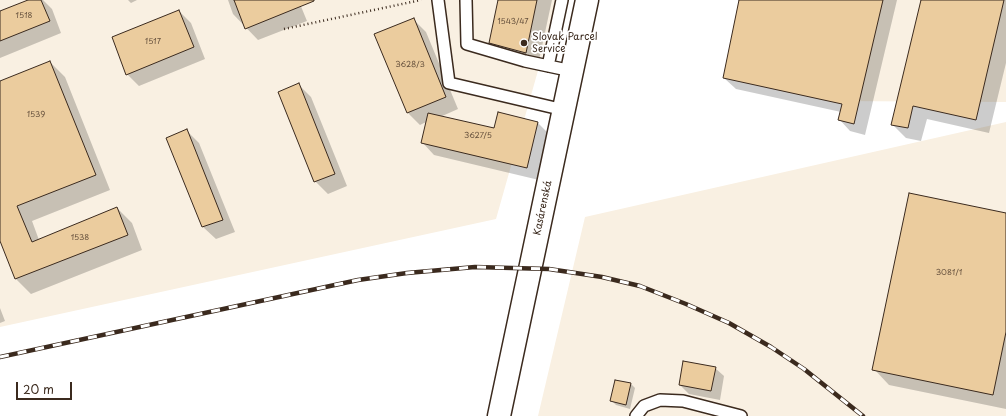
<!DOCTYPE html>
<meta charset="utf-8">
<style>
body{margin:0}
#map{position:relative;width:1006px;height:416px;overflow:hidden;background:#fff;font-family:"Playpen Sans",sans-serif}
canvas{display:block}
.scale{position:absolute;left:16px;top:382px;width:56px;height:18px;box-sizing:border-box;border:2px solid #3b2a1e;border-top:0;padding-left:5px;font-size:12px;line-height:14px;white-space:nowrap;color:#3b2a1e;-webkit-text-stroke:3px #fff;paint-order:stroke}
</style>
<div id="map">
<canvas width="1006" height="416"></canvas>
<div class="scale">20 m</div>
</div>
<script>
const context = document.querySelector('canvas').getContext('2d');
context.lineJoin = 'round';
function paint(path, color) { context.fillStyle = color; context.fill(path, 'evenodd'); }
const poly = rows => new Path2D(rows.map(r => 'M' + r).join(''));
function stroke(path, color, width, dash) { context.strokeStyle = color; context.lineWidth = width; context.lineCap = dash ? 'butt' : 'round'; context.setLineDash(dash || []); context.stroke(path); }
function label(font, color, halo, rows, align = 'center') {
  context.font = font + ' "Playpen Sans",sans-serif'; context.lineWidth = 3.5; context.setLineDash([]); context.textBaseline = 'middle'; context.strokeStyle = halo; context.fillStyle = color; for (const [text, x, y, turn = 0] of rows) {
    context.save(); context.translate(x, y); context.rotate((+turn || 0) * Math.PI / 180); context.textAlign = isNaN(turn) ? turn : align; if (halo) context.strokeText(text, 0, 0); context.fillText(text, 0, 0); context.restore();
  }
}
const built = poly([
 [0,0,558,0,496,219,0,327],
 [739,0,1006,0,1006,102,831,101,723,78],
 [1006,122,1006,416,538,416,585,217]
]);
const shadow = poly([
 [30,0,43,0,52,9,61,33,0,58,0,12],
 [128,0,137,0,131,3],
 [228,0,306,0,300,4,307,21,258,40,233,14],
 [499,0,552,0,538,65,502,55,490,43],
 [740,0,897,0,865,135,850,131,839,119,841,112,736,89,724,78],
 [922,0,1006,0,1006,63,989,133,927,119,921,141,906,138,892,124],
 [179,11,191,23,205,59,139,86,127,74],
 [413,19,426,32,458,109,440,117,494,130,537,122,550,135,539,180,434,155,422,142,426,122,420,125,408,113,376,34],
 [50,62,65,77,110,190,32,221,39,240,117,208,132,223,142,250,31,294,16,279,0,238,0,82],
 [299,85,311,97,347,186,328,194,315,181],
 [186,130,199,143,235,232,216,239,203,227,167,138],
 [1006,214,1006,409,889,385,874,369],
 [0,308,5,321,0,323],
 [684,362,715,368,724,376,720,400,689,394,680,385],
 [631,384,635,388,630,409,616,405,612,401]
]);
const building = poly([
 [28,0,41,0,50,21,0,41,0,11,28,0],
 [234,0,314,0,314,1,245,29,234,0],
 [498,0,537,0,526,53,489,43,498,0],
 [739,0,883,0,854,124,838,120,842,104,723,78,739,0],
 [921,0,1004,0,976,120,913,106,908,128,891,125,921,0],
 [179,10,194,47,126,75,112,37,179,10],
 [414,18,446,97,407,113,374,34,414,18],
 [50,61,96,175,17,206,32,242,117,207,128,235,15,279,0,241,0,81,50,61],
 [299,83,335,174,314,182,278,92,299,83],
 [498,112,538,122,527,168,421,143,428,113,494,128,498,112],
 [187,129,223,220,202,227,166,138,187,129],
 [909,193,1006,213,1006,332,993,395,872,370,909,193],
 [683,361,716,367,711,391,679,385,683,361],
 [615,380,631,383,626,405,610,401,615,380]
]);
const path = poly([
 [284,29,421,0]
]);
const lane = poly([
 [438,0,449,83,564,110],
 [466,0,467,44,525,61,572,71],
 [548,66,562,0],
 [636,416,644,406,660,400,683,401,741,416]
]);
const street = poly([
 [499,416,587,0]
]);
const rail = poly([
 [0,357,358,280,407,273,475,267,549,269,602,277,640,286,686,304,729,323,771,347,804,369,863,416]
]);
const markers = [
 [524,43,4,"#3b2a1e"]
];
const numberNames = [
 ["1518",24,16],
 ["1543/47",513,22],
 ["1517",153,42],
 ["3628/3",410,65],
 ["1539",36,115],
 ["3627/5",478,136],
 ["1538",80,238],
 ["3081/1",949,273]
];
const poiNames = [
 ["Slovak Parcel",532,37],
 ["Service",532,49]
];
const streetNames = [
 ["Kasárenská",543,208,-78]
];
paint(built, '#f9f0e2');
paint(shadow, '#0003');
paint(building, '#ebcc9e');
stroke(building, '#3b2a1e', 1);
stroke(lane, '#3b2a1e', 14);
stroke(street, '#3b2a1e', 25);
stroke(path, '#3b2a1e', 2.5, [1, 3]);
stroke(lane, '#fff', 11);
stroke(street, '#fff', 22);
stroke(rail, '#3b2a1e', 4.5);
stroke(rail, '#fff', 3, [9]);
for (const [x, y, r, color] of markers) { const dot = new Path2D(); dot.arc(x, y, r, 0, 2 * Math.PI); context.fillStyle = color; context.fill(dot); stroke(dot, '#fff', 1.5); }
label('8px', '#67523e', null, numberNames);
label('10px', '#3b2a1e', '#fff', poiNames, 'left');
label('10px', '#3b2a1e', '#fff', streetNames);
</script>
